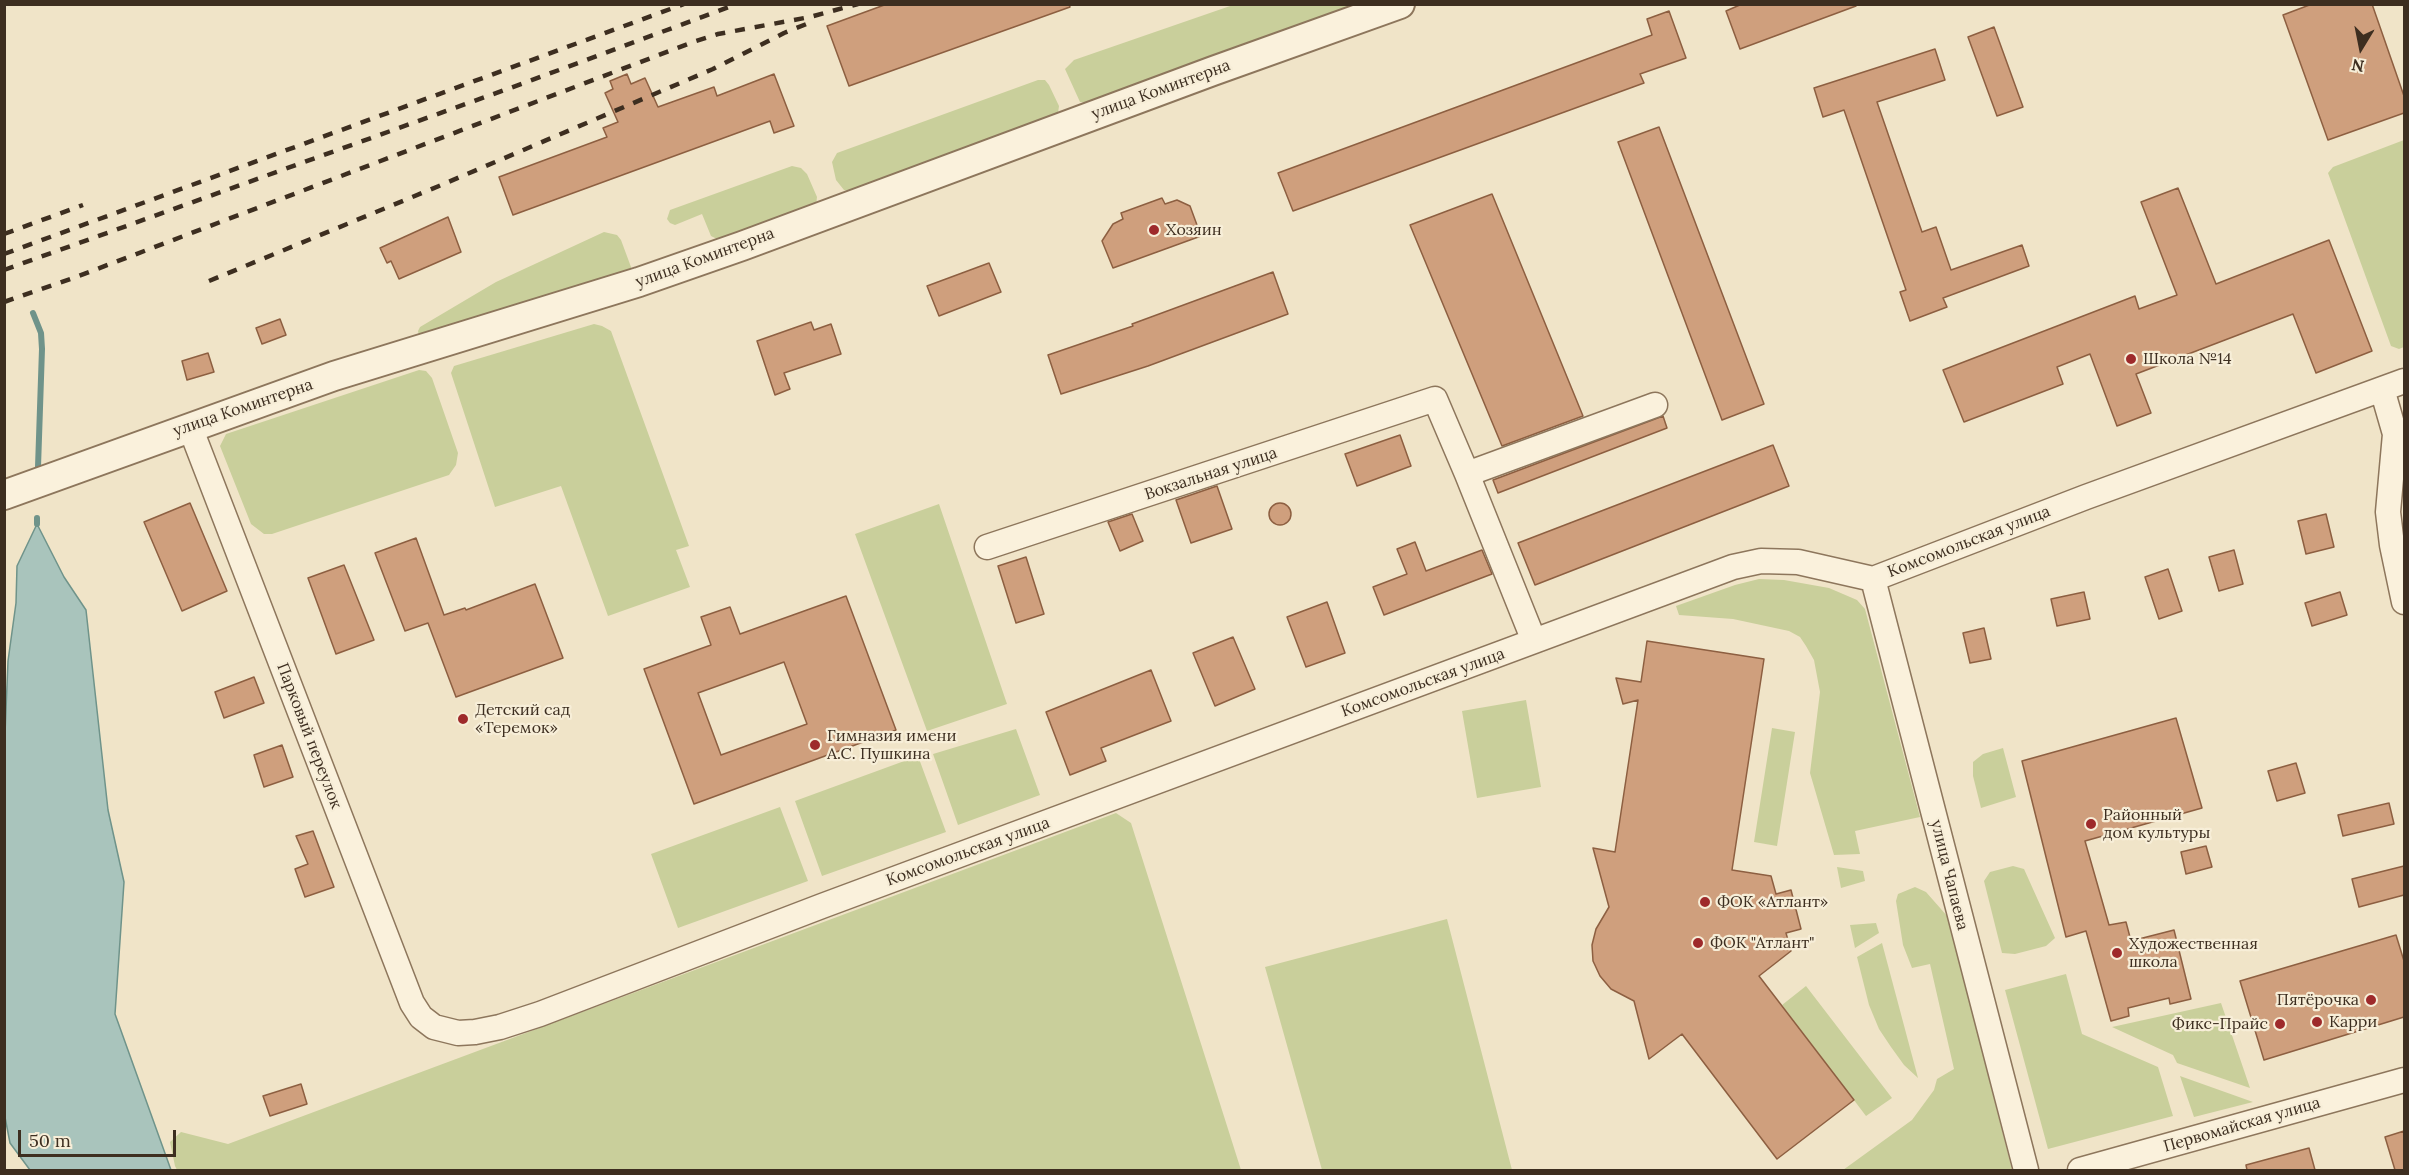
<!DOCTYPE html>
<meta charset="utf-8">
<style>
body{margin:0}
#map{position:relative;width:2409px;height:1175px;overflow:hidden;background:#f0e4c8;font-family:Lora,serif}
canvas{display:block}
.frame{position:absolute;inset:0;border:6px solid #3d2e20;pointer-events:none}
.north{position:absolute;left:2331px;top:18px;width:60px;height:60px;-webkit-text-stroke:4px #f7eed8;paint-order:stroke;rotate:190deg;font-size:16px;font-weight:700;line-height:24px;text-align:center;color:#3d2e20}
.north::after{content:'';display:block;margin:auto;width:21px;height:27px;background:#3d2e20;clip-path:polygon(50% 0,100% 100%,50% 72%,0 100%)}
.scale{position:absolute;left:18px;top:1130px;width:158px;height:27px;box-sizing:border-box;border:3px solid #3d2e20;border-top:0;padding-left:8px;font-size:18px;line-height:21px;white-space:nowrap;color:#3d2e20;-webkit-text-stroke:4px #f7eed8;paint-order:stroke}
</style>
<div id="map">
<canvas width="2409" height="1175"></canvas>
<div class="frame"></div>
<div class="north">N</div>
<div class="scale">50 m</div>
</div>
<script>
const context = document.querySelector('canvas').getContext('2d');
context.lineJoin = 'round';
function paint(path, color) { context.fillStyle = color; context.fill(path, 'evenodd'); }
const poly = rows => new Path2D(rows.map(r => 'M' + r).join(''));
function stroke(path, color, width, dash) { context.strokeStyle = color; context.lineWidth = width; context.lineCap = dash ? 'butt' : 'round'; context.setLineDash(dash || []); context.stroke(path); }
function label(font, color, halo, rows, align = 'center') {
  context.font = font + ' Lora,serif'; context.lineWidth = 4.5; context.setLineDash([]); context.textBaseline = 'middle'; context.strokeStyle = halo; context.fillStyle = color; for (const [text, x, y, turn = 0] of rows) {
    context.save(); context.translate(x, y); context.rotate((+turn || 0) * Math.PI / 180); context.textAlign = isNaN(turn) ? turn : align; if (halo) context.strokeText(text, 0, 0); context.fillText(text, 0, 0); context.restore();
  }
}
const green = poly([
 [1233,5,1364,5,1089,103,1080,102,1065,69,1074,60],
 [1038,80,1045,80,1049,85,1059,106,1058,113,1051,119,854,192,844,190,836,180,832,162,837,153],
 [2404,140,2404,347,2399,349,2391,346,2328,173,2333,167],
 [792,166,801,168,807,174,817,197,816,206,721,241,711,236,702,214,675,225,670,223,667,219,670,210],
 [604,232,617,235,621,240,631,267,631,274,419,336,418,331,420,327,496,282],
 [594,324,602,326,611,331,689,546,676,550,690,587,608,616,561,486,495,507,451,373,454,366],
 [419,370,426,371,432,378,458,453,456,465,449,475,272,534,264,534,251,524,220,446,226,434],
 [939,504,1007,704,927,731,855,534],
 [1759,579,1784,580,1829,588,1857,600,1865,609,1920,817,1855,831,1860,854,1834,855,1810,773,1820,692,1814,660,1806,646,1800,637,1789,631,1733,619,1679,615,1676,606,1735,585],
 [1526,700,1541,787,1477,798,1462,711],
 [1772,728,1795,732,1777,846,1754,842],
 [1016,729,1040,795,958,825,933,754],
 [2003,748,2016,797,1981,808,1973,776,1973,762,1983,754],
 [918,756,946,832,822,876,795,801],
 [780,807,808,881,678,928,651,854],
 [1116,813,1131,823,1241,1170,177,1170,175,1166,170,1142,181,1132,228,1144],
 [2013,866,2024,869,2055,938,2046,946,2015,954,2002,953,1984,881,1990,872],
 [1837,867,1863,871,1865,881,1841,888],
 [1915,887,1926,892,1948,917,2012,1170,1843,1170,1912,1120,1934,1090,1937,1079,1954,1069,1930,964,1912,968,1903,945,1896,901,1898,894],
 [1447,919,1512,1170,1322,1170,1265,967],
 [1876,923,1879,933,1855,948,1850,925],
 [1882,943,1918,1078,1904,1065,1891,1047,1879,1029,1869,1005,1857,957],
 [2066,974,2082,1034,2158,1067,2173,1116,2048,1149,2005,990],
 [1806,986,1892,1098,1866,1116,1782,1005],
 [2221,1003,2250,1088,2177,1063,2173,1055,2112,1027],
 [2180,1076,2253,1102,2194,1117]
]);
const water = poly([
 [37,524,64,577,86,610,108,810,124,882,115,1014,171,1170,30,1170,10,1143,4,1112,5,734,8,661,16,603,17,566,37,524]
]);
const stream = poly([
 [33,313,41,333,42,349,38,467],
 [37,524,37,518]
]);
const building = poly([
 [887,4,1069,4,1070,7,849,86,827,26,887,4],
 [1742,4,1855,4,1856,6,1740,49,1726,11,1742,4],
 [2312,4,2372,4,2404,96,2404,113,2328,140,2283,15,2312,4],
 [1669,11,1686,58,1640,74,1644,83,1293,211,1278,173,1652,35,1647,19,1669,11],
 [1994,27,2023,107,1997,116,1968,37,1994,27],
 [1935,49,1945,80,1877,102,1922,232,1936,227,1951,270,2022,245,2029,266,1943,298,1947,307,1910,321,1900,292,1906,290,1844,110,1823,117,1814,88,1935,49],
 [627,74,631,84,645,78,658,107,714,87,717,96,774,74,794,126,774,133,770,121,513,215,499,177,607,137,603,128,618,122,605,93,613,89,610,81,627,74],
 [1659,127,1764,404,1722,420,1618,142,1659,127],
 [2178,188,2216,284,2329,240,2372,351,2316,373,2293,314,2136,374,2151,413,2117,426,2090,354,2057,367,2063,384,1964,422,1943,370,2135,296,2139,309,2177,295,2141,202,2178,188],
 [1492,194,1583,416,1502,446,1410,225,1492,194],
 [1162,198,1165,204,1177,200,1190,206,1201,236,1113,268,1102,241,1113,224,1123,219,1121,213,1162,198],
 [448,217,461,252,399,279,391,261,387,263,380,248,448,217],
 [989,263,1001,292,939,316,927,286,989,263],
 [1273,272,1288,314,1148,366,1061,394,1048,355,1133,326,1132,324,1273,272],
 [280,319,286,335,262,344,256,328,280,319],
 [811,322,814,330,831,324,841,354,784,373,790,389,775,395,757,341,811,322],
 [208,353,214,372,187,380,182,361,208,353],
 [1663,416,1667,428,1498,493,1493,480,1663,416],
 [1400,435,1411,466,1357,486,1345,454,1400,435],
 [1773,445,1789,486,1535,585,1518,543,1773,445],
 [1217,486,1232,529,1191,543,1176,500,1217,486],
 [190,503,227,591,182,611,144,522,190,503],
 '1269 514a11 11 0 1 1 22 0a11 11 0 1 1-22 0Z',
 [1132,514,1143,541,1120,551,1108,522,1132,514],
 [2326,514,2334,547,2306,554,2298,521,2326,514],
 [416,538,444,615,465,608,466,610,535,584,563,658,456,697,428,623,405,631,375,553,416,538],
 [1415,542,1426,571,1482,550,1492,574,1384,615,1373,587,1407,574,1397,549,1415,542],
 [2234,550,2243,584,2219,591,2209,557,2234,550],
 [1026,557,1044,614,1016,623,998,566,1026,557],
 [344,565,374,640,336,654,308,578,344,565],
 [2168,569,2182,611,2159,619,2145,577,2168,569],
 [2084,592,2090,619,2057,626,2051,599,2084,592],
 [2340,592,2347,615,2312,626,2305,603,2340,592],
 [846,596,896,730,694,804,644,669,711,645,701,617,730,607,740,634,846,596],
 [784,662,807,724,721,755,698,693,784,662],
 [1327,602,1345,653,1306,667,1287,617,1327,602],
 [1984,628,1991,659,1970,663,1963,633,1984,628],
 [1233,637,1255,689,1215,706,1193,653,1233,637],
 [1647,641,1764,659,1732,870,1771,876,1776,894,1791,890,1801,929,1786,933,1791,951,1759,976,1854,1100,1777,1159,1682,1034,1649,1059,1634,1001,1611,989,1600,976,1593,961,1592,945,1596,929,1609,907,1593,848,1615,852,1638,700,1623,704,1616,678,1641,682,1647,641],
 [1151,670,1171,721,1101,748,1106,761,1070,775,1046,712,1151,670],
 [254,677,264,703,224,718,215,692,254,677],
 [2176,718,2202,808,2085,841,2109,925,2126,922,2131,941,2174,930,2191,999,2170,1004,2169,998,2128,1008,2129,1016,2111,1021,2086,931,2066,937,2022,761,2176,718],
 [282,745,293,777,264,787,254,755,282,745],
 [2296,763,2305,793,2277,801,2268,771,2296,763],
 [2389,803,2394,824,2343,836,2338,815,2389,803],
 [313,831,334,887,305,897,295,869,308,864,296,836,313,831],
 [2206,846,2212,867,2186,874,2181,852,2206,846],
 [2404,866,2404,895,2359,907,2352,879,2404,866],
 [2396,935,2404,961,2404,1017,2264,1060,2240,981,2396,935],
 [301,1084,307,1104,270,1116,263,1096,301,1084],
 [2404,1131,2404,1170,2395,1170,2385,1137,2404,1131],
 [2309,1148,2315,1170,2247,1170,2246,1165,2309,1148]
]);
const minor = poly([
 [2382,389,2395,434,2388,512,2392,545,2404,602],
 [190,427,412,1003,421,1017,434,1027,458,1033,475,1032,500,1027,540,1014,822,906,1733,567,1761,561,1798,562,1873,579,2086,497,2404,381],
 [987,547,1435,399,1467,474],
 [1873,579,2026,1170],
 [1534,641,1467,474,1655,405],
 [2080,1170,2404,1080]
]);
const tertiary = poly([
 [4,495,334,376,639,282,742,246,1213,71,1400,4]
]);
const rail = poly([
 [4,234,83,205],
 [4,254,684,4],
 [4,270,524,83,737,4],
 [209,281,439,186,713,69,784,33,809,23],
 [4,302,76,277,693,42,718,34,810,17,858,4]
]);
const markers = [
 [1154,230,6,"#9e2a2b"],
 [2131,359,6,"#9e2a2b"],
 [463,719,6,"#9e2a2b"],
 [815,745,6,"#9e2a2b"],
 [2091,824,6,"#9e2a2b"],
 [1705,902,6,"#9e2a2b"],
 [1698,943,6,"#9e2a2b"],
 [2117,953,6,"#9e2a2b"],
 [2371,1000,6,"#9e2a2b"],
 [2317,1022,6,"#9e2a2b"],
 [2280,1024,6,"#9e2a2b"]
];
const streetNames = [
 ["улица Коминтерна",1161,90,-20],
 ["улица Коминтерна",705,258,-20],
 ["улица Коминтерна",243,408,-19],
 ["Вокзальная улица",1211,474,-18],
 ["Комсомольская улица",1969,542,-21],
 ["Комсомольская улица",1423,683,-20],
 ["Парковый переулок",309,736,69],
 ["Комсомольская улица",968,852,-20],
 ["улица Чапаева",1949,875,76],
 ["Первомайская улица",2242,1125,-16]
];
const poiNames = [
 ["Хозяин",1166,230],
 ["Школа №14",2143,359],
 ["Детский сад",475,710],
 ["«Теремок»",475,728],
 ["Гимназия имени",827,736],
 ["А.С. Пушкина",827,754],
 ["Районный",2103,815],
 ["дом культуры",2103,833],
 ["ФОК «Атлант»",1717,902],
 ["ФОК \"Атлант\"",1710,943],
 ["Художественная",2129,944],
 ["школа",2129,962],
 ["Пятёрочка",2359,1000,"right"],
 ["Карри",2329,1022],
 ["Фикс-Прайс",2268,1024,"right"]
];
paint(green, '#c9cf9b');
paint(water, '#a9c4bc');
stroke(water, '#6f938a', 1.5);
stroke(stream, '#6f938a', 6);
paint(building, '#cf9f7d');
stroke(building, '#8d5f41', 1.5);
stroke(minor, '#8d765c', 27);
stroke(tertiary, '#8d765c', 32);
stroke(minor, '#faf1dc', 24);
stroke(tertiary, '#faf1dc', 28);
stroke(rail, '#3d2e20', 4.5, [10, 10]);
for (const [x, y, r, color] of markers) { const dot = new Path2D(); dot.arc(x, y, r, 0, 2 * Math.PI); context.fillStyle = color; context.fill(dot); stroke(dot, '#f7eed8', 2); }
label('16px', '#3d2e20', '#f7eed8', streetNames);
label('16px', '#3d2e20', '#f7eed8', poiNames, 'left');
</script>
